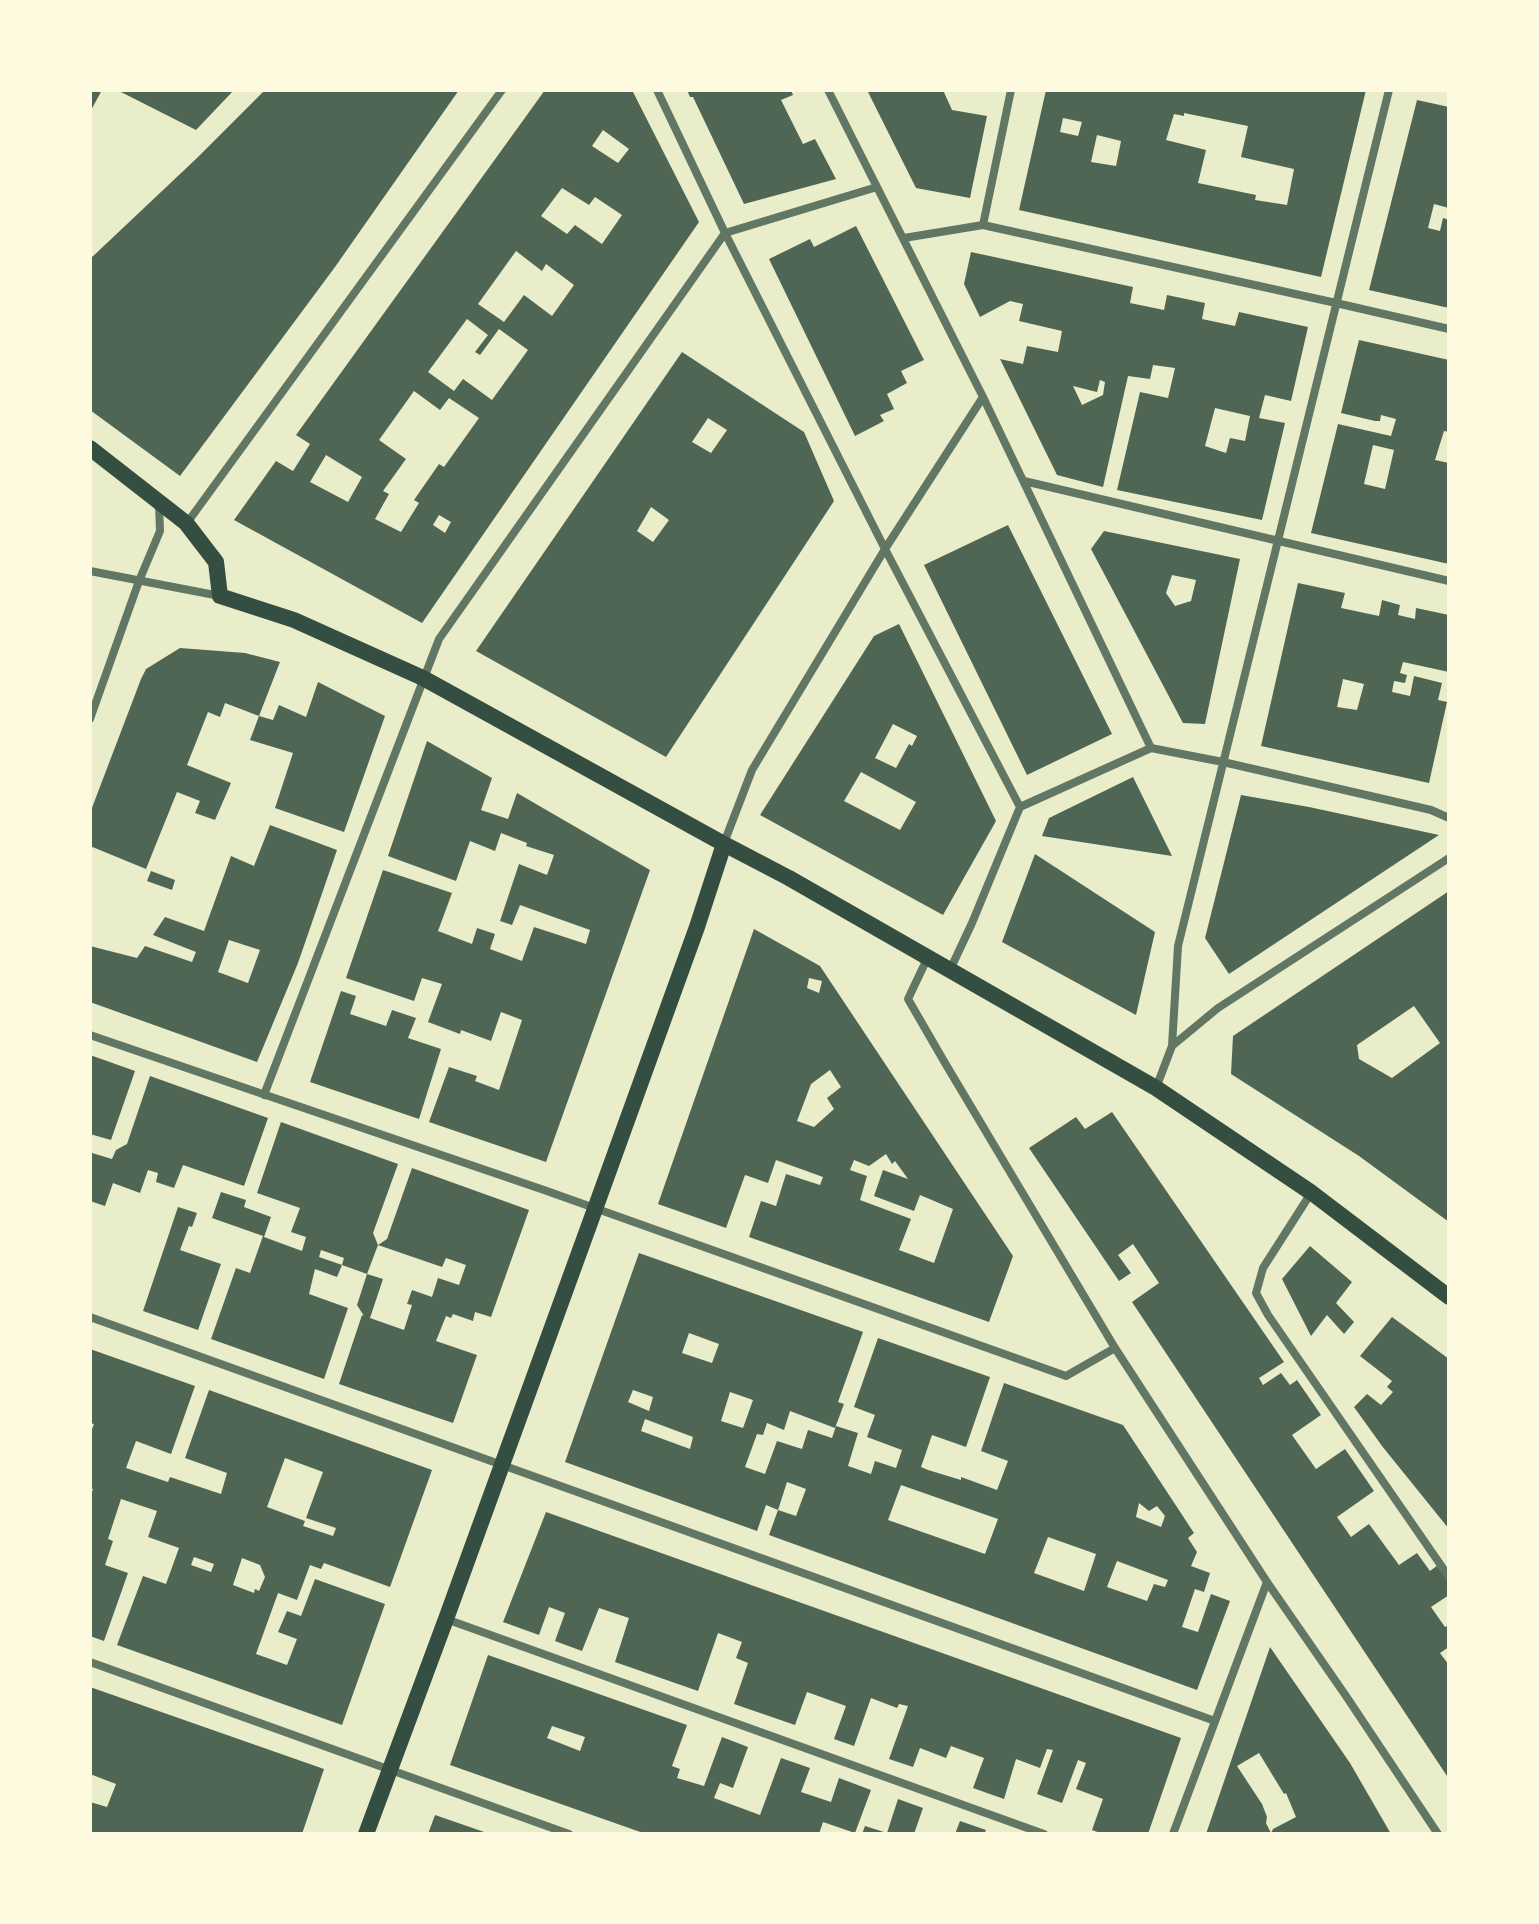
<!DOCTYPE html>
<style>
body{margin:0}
#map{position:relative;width:1539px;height:1924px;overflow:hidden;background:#e9edc9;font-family:"Golos Text",sans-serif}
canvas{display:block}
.frame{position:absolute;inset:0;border:92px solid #fefae0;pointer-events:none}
</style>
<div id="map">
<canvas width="1539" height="1924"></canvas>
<div class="frame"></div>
</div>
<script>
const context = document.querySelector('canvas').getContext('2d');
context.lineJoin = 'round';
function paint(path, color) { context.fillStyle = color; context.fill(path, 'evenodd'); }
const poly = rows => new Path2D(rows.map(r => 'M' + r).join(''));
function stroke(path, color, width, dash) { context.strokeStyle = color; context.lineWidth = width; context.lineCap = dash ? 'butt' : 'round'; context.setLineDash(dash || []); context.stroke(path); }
const building = poly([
 [90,90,102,90,90,112],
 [117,90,234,90,196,130],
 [265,90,459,90,335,267,180,476,90,410,90,259,197,158],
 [545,90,632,90,699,222,422,623,234,520,276,461,293,471,310,444,296,435],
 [603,130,629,149,618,163,592,146],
 [562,188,589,205,595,197,622,215,602,244,575,225,567,234,541,216],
 [516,251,542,271,546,264,574,285,552,316,524,295,504,322,478,304],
 [467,319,488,335,475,352,480,355,499,329,528,350,492,400,463,379,454,391,428,372],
 [414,391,440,410,449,398,479,418,444,467,439,464,414,500,419,503,401,532,375,519,389,494,383,491,406,459,379,440],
 [326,455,362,477,348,502,310,482],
 [439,515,451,522,445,533,433,525],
 [687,90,791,90,793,95,781,100,803,144,815,139,836,179,744,204,693,97,690,97],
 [867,90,943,90,952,110,987,116,970,198,916,188],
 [1046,90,1366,90,1321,277,1019,210],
 [1184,113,1248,126,1241,157,1294,169,1287,205,1255,200,1256,195,1198,183,1206,150,1166,140,1174,114,1184,116],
 [1063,118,1082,122,1078,136,1060,132],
 [1097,135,1121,141,1116,166,1091,162],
 [1417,100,1449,107,1449,208,1434,204,1428,228,1440,231,1443,218,1449,220,1449,308,1369,290],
 [856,226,924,360,901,371,907,383,887,394,894,409,880,415,884,421,855,436,769,259,810,239,814,247],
 [971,252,1133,287,1130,303,1164,310,1167,295,1205,303,1202,319,1235,326,1239,312,1308,327,1291,401,1265,395,1259,418,1285,423,1262,520,1117,490,1140,392,1168,398,1175,368,1153,365,1150,379,1128,376,1103,487,1057,475,1000,359,1023,364,1027,346,1058,352,1062,331,1019,321,1023,304,1010,301,980,317,964,284],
 [1100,380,1105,382,1103,395,1082,405,1073,386,1097,392],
 [1215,408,1250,416,1245,441,1230,438,1226,453,1205,446],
 [1359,340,1449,360,1449,432,1444,431,1435,460,1449,463,1449,564,1311,533,1338,424,1391,436,1396,419,1381,415,1380,421,1375,421,1341,413],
 [1373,445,1394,450,1385,489,1364,484],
 [682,352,804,432,834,501,666,757,476,651],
 [708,418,727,430,711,453,692,442],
 [651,507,669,520,653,542,637,531],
 [1008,525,1112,734,1027,775,924,565],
 [1104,531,1240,559,1205,724,1183,723,1091,549],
 [1172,575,1196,580,1191,601,1175,606,1166,593],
 [1298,583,1345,593,1341,608,1379,616,1382,600,1400,605,1398,615,1415,619,1416,608,1449,615,1449,672,1403,662,1400,673,1407,675,1405,683,1394,681,1392,692,1410,696,1414,676,1442,683,1438,700,1447,702,1429,783,1261,746],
 [1343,679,1364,684,1357,710,1337,707],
 [899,624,996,821,943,915,760,815,874,636],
 [893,724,917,736,912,746,909,744,896,768,875,758],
 [861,772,916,802,900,830,844,801],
 [180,648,245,653,280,662,259,716,273,720,279,705,306,717,318,682,385,716,344,832,275,808,293,753,250,740,259,716,225,703,220,717,208,712,187,765,231,783,215,820,195,813,200,801,177,792,146,869,90,846,90,813,141,679,146,669],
 [427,741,492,778,481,810,508,819,517,793,650,870,546,1162,429,1122,449,1067,477,1076,475,1081,499,1090,522,1020,501,1012,491,1041,461,1030,460,1034,428,1022,442,984,422,978,414,1001,346,978,383,870,452,893,438,931,472,944,477,928,495,934,490,949,522,961,534,927,586,944,590,930,520,905,512,925,500,921,519,864,547,875,554,855,526,846,527,843,501,833,495,851,470,841,456,881,388,856],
 [1133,777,1172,856,1042,836,1049,818],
 [1241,795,1309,807,1439,835,1229,974,1205,938],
 [270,825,337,850,298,963,257,1062,90,1002,90,946,137,958,145,946,192,962,196,952,153,935,165,917,204,931,231,856,254,866],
 [229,940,260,950,248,983,218,972],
 [1035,854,1155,932,1136,1015,1002,942],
 [151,871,175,880,172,890,147,881],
 [1449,891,1449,1222,1359,1156,1231,1074,1233,1036],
 [1414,1006,1440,1043,1392,1078,1359,1059,1357,1045],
 [754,929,820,966,1013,1256,989,1322,749,1237,761,1201,776,1206,786,1174,820,1185,823,1177,776,1160,768,1183,745,1175,726,1228,658,1204],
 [809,978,822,981,819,993,807,988],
 [830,1070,841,1087,827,1098,834,1109,814,1127,797,1121,811,1084],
 [886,1154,892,1164,895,1161,908,1179,883,1170,874,1196,914,1211,920,1195,953,1209,934,1263,899,1250,911,1219,860,1200,867,1176,850,1170,854,1160,869,1166],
 [341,991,356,996,350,1014,386,1026,392,1010,416,1018,408,1038,441,1049,419,1119,310,1082],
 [90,1055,135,1071,111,1140,90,1134],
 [150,1076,268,1118,244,1186,183,1165,174,1188,156,1182,158,1173,148,1170,140,1193,113,1183,105,1206,90,1201,90,1157,92,1153,112,1159,116,1150,127,1144],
 [1112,1112,1284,1362,1259,1378,1263,1385,1281,1373,1290,1385,1297,1380,1321,1415,1292,1435,1316,1469,1345,1449,1374,1491,1337,1517,1351,1537,1369,1524,1399,1565,1417,1553,1430,1571,1438,1565,1449,1580,1449,1595,1431,1607,1445,1627,1449,1625,1449,1647,1440,1653,1449,1665,1449,1779,1132,1302,1159,1283,1133,1244,1118,1255,1131,1273,1119,1281,1029,1148,1076,1117,1085,1129],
 [281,1122,398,1164,373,1233,378,1245,367,1274,383,1279,370,1318,404,1330,412,1305,407,1304,412,1290,432,1297,438,1278,459,1285,466,1265,446,1258,442,1267,378,1245,387,1239,412,1168,529,1210,491,1317,475,1312,473,1321,453,1314,451,1318,446,1316,436,1341,477,1355,453,1423,339,1384,362,1315,364,1316,357,1305,367,1274,342,1265,337,1277,315,1269,309,1294,348,1308,324,1379,211,1339,236,1268,250,1273,263,1236,212,1218,221,1192,246,1200,244,1207,271,1217,264,1237,302,1251,306,1237,291,1232,300,1208,257,1193],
 [321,1250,344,1258,342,1265,319,1257],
 [178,1207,197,1213,192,1227,189,1226,180,1250,221,1264,198,1330,143,1311],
 [1310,1246,1352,1282,1336,1303,1354,1322,1344,1334,1327,1315,1311,1336,1282,1279],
 [639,1253,863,1332,838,1402,844,1404,835,1428,790,1411,784,1430,767,1423,763,1435,757,1434,745,1467,765,1474,777,1441,802,1449,808,1430,832,1438,836,1426,858,1433,848,1466,871,1474,875,1461,896,1468,902,1450,867,1437,875,1415,854,1407,878,1338,990,1377,966,1447,932,1435,921,1467,928,1470,961,1480,961,1477,997,1490,1008,1461,981,1451,1004,1383,1123,1425,1194,1533,1188,1538,1197,1552,1191,1566,1210,1573,1204,1592,1195,1589,1182,1627,1198,1632,1211,1594,1230,1601,1197,1690,769,1535,778,1510,796,1516,806,1489,787,1482,778,1510,766,1505,757,1531,565,1462],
 [689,1333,719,1344,712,1363,682,1353],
 [633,1390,653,1397,649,1411,628,1402],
 [730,1392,753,1400,743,1428,721,1421],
 [645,1419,693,1437,690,1449,641,1431],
 [901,1485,998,1519,985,1554,888,1520],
 [1139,1503,1149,1511,1157,1506,1165,1516,1161,1527,1136,1517],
 [1048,1537,1096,1554,1084,1591,1034,1573],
 [1117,1561,1168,1580,1165,1587,1154,1584,1147,1601,1107,1587],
 [1392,1317,1449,1359,1449,1529,1382,1446,1354,1407,1367,1394,1381,1405,1393,1392,1387,1387,1392,1381,1360,1356],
 [90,1349,195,1386,171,1454,136,1441,126,1468,168,1482,170,1477,221,1494,227,1473,185,1458,209,1390,432,1470,390,1587,324,1563,321,1569,310,1565,297,1600,278,1593,256,1654,287,1665,297,1639,278,1632,287,1611,301,1616,315,1579,385,1604,342,1725,117,1645,143,1576,166,1584,179,1548,148,1537,157,1511,121,1499,108,1539,113,1541,105,1565,128,1573,104,1641,90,1636,90,1497,93,1489,90,1488,90,1434,94,1424,90,1423],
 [285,1458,323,1472,306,1518,336,1528,333,1536,303,1526,305,1521,267,1507],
 [194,1557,214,1564,211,1572,191,1565],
 [242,1558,260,1565,265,1577,259,1591,255,1589,254,1593,233,1585],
 [546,1512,1181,1738,1148,1834,1103,1834,1092,1830,1103,1799,1076,1789,1086,1763,1078,1760,1062,1803,1037,1794,1053,1750,1047,1749,1040,1768,1016,1759,1004,1799,973,1788,984,1758,951,1746,946,1758,920,1748,913,1767,889,1759,908,1706,899,1704,897,1708,871,1698,854,1746,834,1739,846,1706,807,1692,795,1725,734,1704,748,1663,736,1658,742,1642,718,1633,698,1691,615,1662,629,1618,599,1608,582,1651,555,1641,565,1613,549,1607,539,1635,503,1622],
 [1270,1647,1350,1763,1391,1834,1206,1834],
 [1259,1753,1284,1794,1286,1793,1296,1817,1273,1829,1271,1833,1266,1823,1267,1817,1262,1804,1237,1766],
 [488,1655,687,1725,672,1766,680,1769,677,1778,704,1786,722,1737,748,1747,733,1788,720,1783,714,1798,760,1815,781,1758,810,1768,801,1792,831,1802,839,1778,871,1790,855,1833,823,1822,819,1834,646,1834,450,1765],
 [552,1726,585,1737,580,1751,547,1738],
 [90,1687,324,1769,302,1834,90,1834,90,1802,107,1807,116,1784,90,1774],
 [898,1799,923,1808,914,1834,862,1834,865,1826,887,1833],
 [435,1815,490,1834,428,1834],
 [960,1821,986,1830,984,1834,955,1834]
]);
const minor = poly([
 [657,90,725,233,885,549,1020,807,972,923,950,970],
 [828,90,983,397,1151,748,1223,762,1431,810,1449,818],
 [983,225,1011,90],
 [904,238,983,225,1336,303,1449,329],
 [1024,481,1449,581],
 [187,523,502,90],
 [90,571,220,596],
 [90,719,139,581,160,531,159,505],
 [1020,807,1151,748],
 [724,843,752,770,885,549,983,397],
 [927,959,908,999,945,1063,1115,1348,1267,1582,1346,1696,1438,1834],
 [90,1035,544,1190,1066,1376,1115,1348],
 [1172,1046,1218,1008,1449,858],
 [1156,1088,1172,1046,1178,946,1389,90],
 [264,1095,439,639,725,233,877,187],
 [1311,1193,1263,1268,1256,1293,1268,1315,1449,1577],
 [90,1317,1215,1721],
 [446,1619,1044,1834],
 [90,1662,569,1834],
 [1173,1834,1267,1582]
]);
const secondary = poly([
 [90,448,186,523,216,562,220,596,294,620,423,678,724,844,789,878,1156,1088,1312,1193,1449,1297],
 [366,1834,446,1619,595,1209,697,927,724,844]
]);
paint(building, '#4f6655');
stroke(minor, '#617663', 8);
stroke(secondary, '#344e41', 16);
</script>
